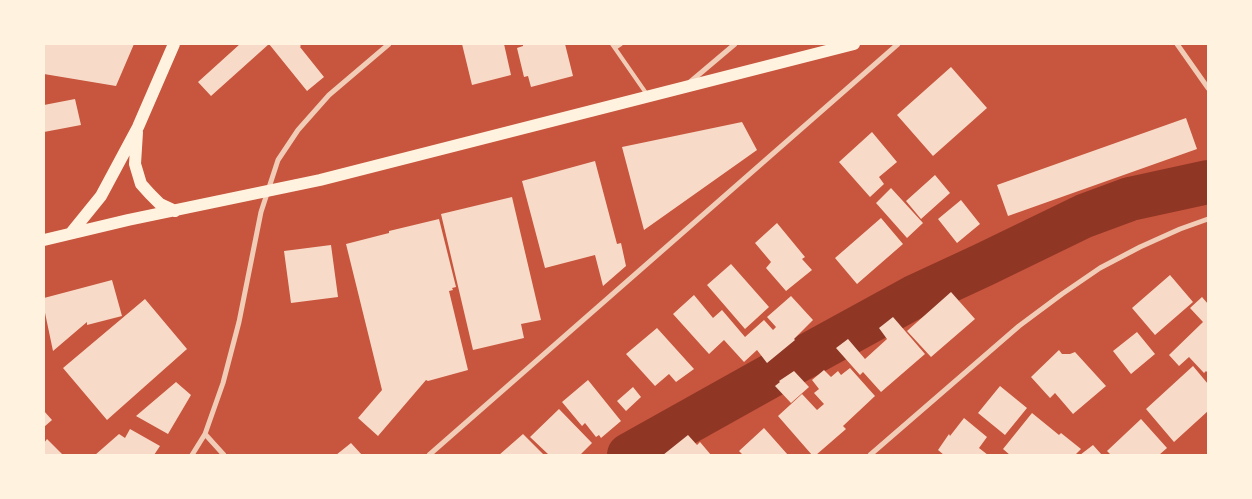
<!DOCTYPE html>
<style>
body{margin:0}
#map{position:relative;width:1252px;height:499px;overflow:hidden;background:#c8553d;font-family:"Source Sans 3",sans-serif}
canvas{display:block}
.frame{position:absolute;inset:0;border:45px solid #fff3e0;pointer-events:none}
</style>
<div id="map">
<canvas width="1252" height="499"></canvas>
<div class="frame"></div>
</div>
<script>
const context = document.querySelector('canvas').getContext('2d');
context.lineJoin = 'round';
const poly = rows => new Path2D(rows.map(r => 'M' + r).join(''));
function stroke(path, color, width, dash) { context.strokeStyle = color; context.lineWidth = width; context.lineCap = dash ? 'butt' : 'round'; context.setLineDash(dash || []); context.stroke(path); }
function paint(path, color) { context.fillStyle = color; context.fill(path, 'evenodd'); }
const river = poly([
 [629,455,790,365,914,297,983,265,1084,216,1130,199,1208,182]
]);
const building = poly([
 [44,44,134,44,116,86,44,74],
 [240,44,299,44,301,46,300,47,324,77,307,91,269,44,211,96,198,82],
 [462,44,504,44,511,75,472,85],
 [523,44,565,44,573,76,531,87,528,76,524,77,517,48,523,46],
 [951,67,987,108,933,156,897,115],
 [75,99,81,125,44,132,44,105],
 [1186,118,1197,149,1008,216,997,185],
 [742,122,757,150,644,230,622,147],
 [872,132,897,162,879,177,884,184,870,197,839,162],
 [595,161,617,244,621,243,626,266,603,286,595,255,545,268,522,181],
 [935,175,950,193,921,219,906,201],
 [891,188,923,223,907,238,876,203],
 [512,197,541,320,521,324,524,338,473,350,441,214],
 [961,200,980,224,957,243,938,219],
 [881,218,903,244,857,284,835,258],
 [439,219,456,287,452,288,453,290,449,291,468,370,428,381,426,380,378,436,358,418,382,390,346,244,389,233,389,231],
 [777,223,805,257,802,259,812,270,786,291,766,268,771,262,755,243],
 [331,245,338,297,291,303,284,251],
 [731,264,769,307,745,329,707,285],
 [1170,275,1193,302,1155,335,1132,308],
 [112,280,122,316,87,325,87,322,53,351,44,308,44,298],
 [951,292,975,319,931,357,907,331],
 [694,295,713,318,722,310,745,337,764,320,773,330,776,327,767,317,791,296,813,320,794,339,795,340,767,363,757,350,744,362,724,340,709,354,673,314],
 [1202,297,1208,304,1208,373,1206,371,1204,373,1189,357,1179,366,1169,355,1203,322,1190,308],
 [145,299,187,349,107,420,63,368],
 [893,317,925,354,881,392,863,372,860,375,836,348,848,339,865,359,887,339,879,328],
 [657,328,694,369,676,382,669,374,655,386,626,354],
 [1137,332,1155,354,1131,374,1113,351],
 [1059,350,1062,354,1070,354,1075,352,1106,386,1073,414,1055,393,1050,398,1031,377],
 [1193,366,1208,384,1208,411,1174,442,1146,409],
 [850,368,875,396,843,426,846,429,816,455,812,455,778,416,802,394,817,410,824,404,814,393,819,389,812,380,824,370,831,377,838,371,841,375],
 [794,371,809,387,791,403,775,386,780,382,779,381],
 [588,380,621,421,601,438,599,435,596,437,585,423,582,426,562,402],
 [176,382,191,395,168,434,136,416],
 [1000,386,1027,408,1005,435,978,413],
 [633,387,641,397,626,411,617,401],
 [559,409,592,443,580,455,549,455,530,437],
 [44,411,52,420,44,427],
 [1032,413,1059,435,1061,433,1081,449,1075,455,1010,455,1003,449],
 [964,418,987,437,979,448,988,455,944,455,938,450,949,434,950,436],
 [1141,419,1167,448,1159,455,1111,455,1107,451],
 [764,428,788,455,743,455,739,451],
 [130,429,160,446,154,455,95,455,119,434,125,438],
 [523,434,544,455,499,455],
 [688,435,697,445,700,442,711,455,663,455],
 [47,439,63,455,44,455,44,443],
 [351,443,362,455,336,455],
 [1093,445,1102,455,1080,455]
]);
const service = poly([
 [612,44,646,93],
 [615,48,621,44]
]);
const minor = poly([
 [1177,44,1208,88],
 [690,82,735,44],
 [205,434,224,455],
 [192,455,205,434,223,383,239,322,261,212,278,160,298,130,329,95,389,44],
 [429,455,898,44],
 [870,455,1019,326,1062,294,1100,268,1140,247,1180,229,1208,219]
]);
const primary = poly([
 [137,132,135,164,141,184,150,194,160,204,175,211],
 [71,233,101,196,138,127,174,44],
 [44,240,128,220,320,180,854,44]
]);
stroke(river, '#8f3625', 44);
paint(building, '#f7dbc8');
stroke(service, '#f1ccb7', 4);
stroke(minor, '#f1ccb7', 5);
stroke(primary, '#fff3e0', 12);
</script>
